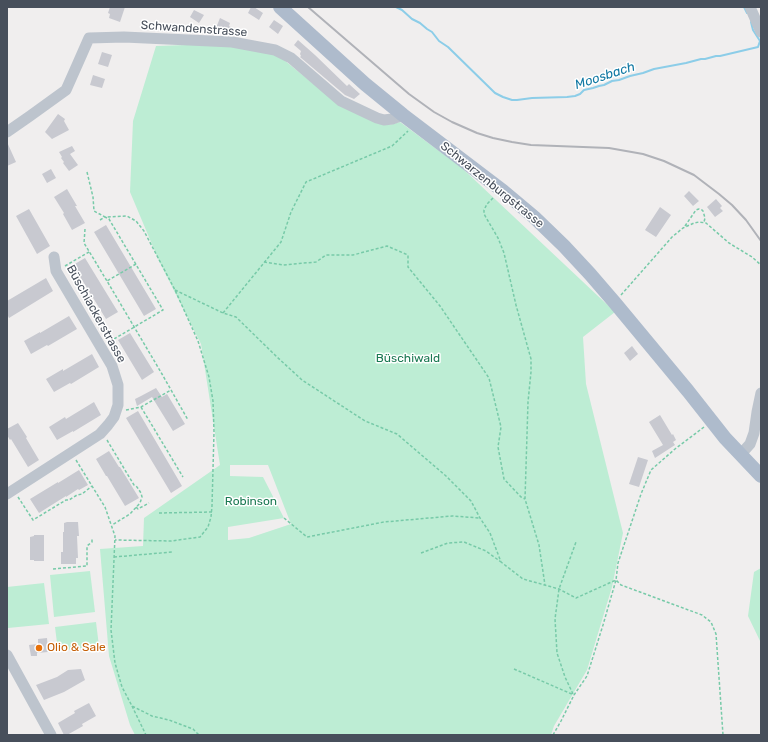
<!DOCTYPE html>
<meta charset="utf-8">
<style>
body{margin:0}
#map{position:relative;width:768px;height:742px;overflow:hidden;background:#f0eeee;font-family:Rubik,sans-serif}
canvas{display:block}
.frame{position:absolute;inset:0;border:8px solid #474f5b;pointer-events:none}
</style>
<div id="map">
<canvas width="768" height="742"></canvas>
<div class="frame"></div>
</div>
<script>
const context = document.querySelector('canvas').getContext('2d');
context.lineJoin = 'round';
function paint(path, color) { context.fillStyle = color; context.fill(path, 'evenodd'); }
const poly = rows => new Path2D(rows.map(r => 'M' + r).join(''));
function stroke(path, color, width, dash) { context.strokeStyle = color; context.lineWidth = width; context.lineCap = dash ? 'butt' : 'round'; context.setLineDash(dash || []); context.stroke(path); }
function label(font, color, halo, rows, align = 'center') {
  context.font = font + ' Rubik,sans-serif'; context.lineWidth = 3; context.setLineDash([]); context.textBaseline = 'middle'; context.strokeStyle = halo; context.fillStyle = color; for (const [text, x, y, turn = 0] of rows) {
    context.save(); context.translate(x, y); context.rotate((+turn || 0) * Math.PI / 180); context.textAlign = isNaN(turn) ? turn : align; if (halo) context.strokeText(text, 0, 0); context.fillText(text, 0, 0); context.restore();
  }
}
const green = poly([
 [215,44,278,55,327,95,351,110,389,125,400,122,462,168,615,312,583,337,586,384,623,533,612,587,587,670,554,726,551,735,135,735,130,725,109,656,100,549,143,546,144,518,220,465,201,344,159,261,130,192,133,121,156,46],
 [230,465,268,465,291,524,249,538,228,540,228,527,284,518,263,477,230,476],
 [761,568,761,643,748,616,754,572],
 [90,571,95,612,54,617,50,575],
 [44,583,49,624,8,628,7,587],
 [96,622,99,646,58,651,55,627]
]);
const stream = poly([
 [396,7,402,10,412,19,420,23,427,29,432,32,439,41,448,47,495,93,503,97,512,100,517,100,532,98,567,97,575,96,580,94,584,90,593,88,599,86,604,85,612,81,619,80,630,76,643,73,654,69,686,63,701,59,705,59,716,56,720,56,758,47,760,41,753,30,751,22],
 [744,7,747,13]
]);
const building = poly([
 [110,7,125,7,120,22,109,18,110,14,108,13],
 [251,7,254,7,263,13,259,20,248,13],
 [194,10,204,15,199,23,190,17],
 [220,18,230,23,229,26,232,28,229,34,216,28],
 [274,20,283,26,278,34,269,27],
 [298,40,315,55,347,86,349,84,360,94,354,99,345,95,300,57,301,56,300,54,301,51,294,45],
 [102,52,112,55,108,67,98,64],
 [93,75,105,79,102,88,90,85],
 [58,114,65,119,64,121,69,130,52,139,45,132],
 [7,142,16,162,7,166],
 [72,146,75,151,70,154,78,165,69,171,63,163,64,162,61,158,62,157,59,152],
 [51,169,56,178,47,183,42,174],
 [67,189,77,206,75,206,85,223,72,230,63,214,64,213,54,197],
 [689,191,699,201,693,206,684,196],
 [716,199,722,206,720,208,723,211,715,217,707,207],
 [660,207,671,215,656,237,645,230],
 [29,209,50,246,37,254,16,216],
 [106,225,156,309,144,316,94,232],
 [85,258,118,312,106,319,73,265],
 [46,278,53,291,9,318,7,314,7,301],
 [69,316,77,329,48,346,47,345,31,354,24,341,40,332,40,333],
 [130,333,154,372,142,380,118,340],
 [632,346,638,354,630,361,624,353],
 [92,354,99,367,71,384,70,383,54,392,46,379,63,369,63,371],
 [156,388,162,397,167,394,185,424,173,431,152,397,137,406,135,399,141,396],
 [94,402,101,415,73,432,73,431,57,440,49,427,65,417,66,419],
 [138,411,182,486,171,493,126,418],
 [660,415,672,435,673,434,676,440,673,442,675,445,655,458,652,451,663,445,649,422],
 [18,423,27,437,26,438,39,460,28,467,11,439,10,440,7,435,7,429],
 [109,451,119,467,120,467,139,498,125,506,107,476,106,476,96,459],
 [638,457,648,460,639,487,629,484],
 [79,470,88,485,79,490,78,489,66,497,66,496,39,513,30,499,58,482,58,483],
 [67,522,78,522,79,536,77,536,78,558,76,558,76,564,61,564,61,552,63,552,63,532,64,532,64,523],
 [34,535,44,535,44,561,34,561,34,560,30,560,30,537,34,536],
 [47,638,48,652,37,653,37,656,31,656,29,645,38,644,38,639],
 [81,669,85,680,64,692,44,700,36,685,57,677,68,670],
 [89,703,96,716,82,724,83,726,67,735,64,735,58,723,75,713,74,711]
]);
const path = poly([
 [87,172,93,197,94,211,105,217,127,216,136,221,144,231,175,290,198,341,209,377,213,401,214,432,212,506,211,517,208,527,200,537,171,541,115,540],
 [493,198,487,204,484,210,484,214,498,238,504,253,516,305,531,359,531,372,528,402,525,499,539,545,545,585],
 [100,220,105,217,109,219,163,310,109,342],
 [685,226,696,210,699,209,702,210,703,211,705,218,704,222],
 [85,229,84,243,107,281],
 [264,262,283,265,316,262,326,255,353,255,387,246,408,255,408,267,440,306,489,378,501,427,498,447,504,479,521,497,525,499],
 [136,264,107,281,162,374,188,420],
 [65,266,89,252],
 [175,290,223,313,236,317,277,357,302,380,365,421,397,434,446,476,471,501,480,518,490,533,501,562,523,579,559,589,576,598,616,580],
 [621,295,672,237,683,228,694,223,699,222,706,223,729,243,752,257,761,265],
 [223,313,281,242,291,212,306,182,392,146,408,131],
 [141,407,183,477],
 [126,410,141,407,171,390],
 [704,427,675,449,651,470,641,494,618,563,616,580,621,585,702,615,711,622,716,634,723,735],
 [107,440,134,485,137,487,141,493,142,497,140,503,130,514,112,525],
 [76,460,105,507,115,536,111,630,115,663,122,687,132,706,152,716,169,720,193,729,199,735],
 [18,497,33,520,66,500,69,500,77,495,82,494,92,486],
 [136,507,138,509,149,503],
 [159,513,212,512],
 [284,518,307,537,384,522,452,516,480,518],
 [421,553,448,543,464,542,486,551,501,562],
 [114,557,172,552],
 [53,569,87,566,87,546,92,542,92,539],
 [514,669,574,695],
 [573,694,565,677,557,653,555,619,559,589,576,542],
 [132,706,146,735],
 [553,735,561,721,574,695,587,676,603,625,616,580]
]);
const minor = poly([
 [750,7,761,32],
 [7,132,30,116,66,90,78,63,89,38,124,37,232,42,275,50,291,58,341,101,377,118,384,120,392,119,403,115],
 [741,454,750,444,754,433,757,412,761,393],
 [7,494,100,434,108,425,114,417,118,405,118,385,112,366,56,271,54,257],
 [7,655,51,735]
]);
const major = poly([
 [280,7,365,84,403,115,503,191,534,217,564,246,590,274,615,303,688,391,725,438,761,476]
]);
const rail = poly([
 [308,7,409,94,434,112,452,122,477,133,493,138,512,142,531,145,609,148,643,154,664,161,694,175,719,194,732,205,746,220,761,241]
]);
const markers = [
 [39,648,4,"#e8710a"]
];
const streetNames = [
 ["Schwandenstrasse",194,29,4],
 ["Schwarzenburgstrasse",492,185,39],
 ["Büschiackerstrasse",96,314,61]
];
const parkNames = [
 ["Büschiwald",408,359],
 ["Robinson",251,502]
];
const foodNames = [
 ["Olio & Sale",47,648]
];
const waterNames = [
 ["Moosbach",605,76,-18]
];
paint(green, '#bdedd4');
stroke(stream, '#8ccde8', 2);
paint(building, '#c8c9d0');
stroke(path, '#77caa8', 1.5, [3, 2]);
stroke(minor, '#bdc4cd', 11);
stroke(major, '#aebbcc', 14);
stroke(rail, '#b0b2b8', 2);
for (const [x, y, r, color] of markers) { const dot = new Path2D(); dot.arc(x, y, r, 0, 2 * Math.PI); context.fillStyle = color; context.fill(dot); stroke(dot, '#fff', 1.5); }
label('12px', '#474f5b', '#fff', streetNames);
label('12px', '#1a7952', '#fff', parkNames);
label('12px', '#c56008', '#fff', foodNames, 'left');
label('italic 13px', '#1178a3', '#fff', waterNames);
</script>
